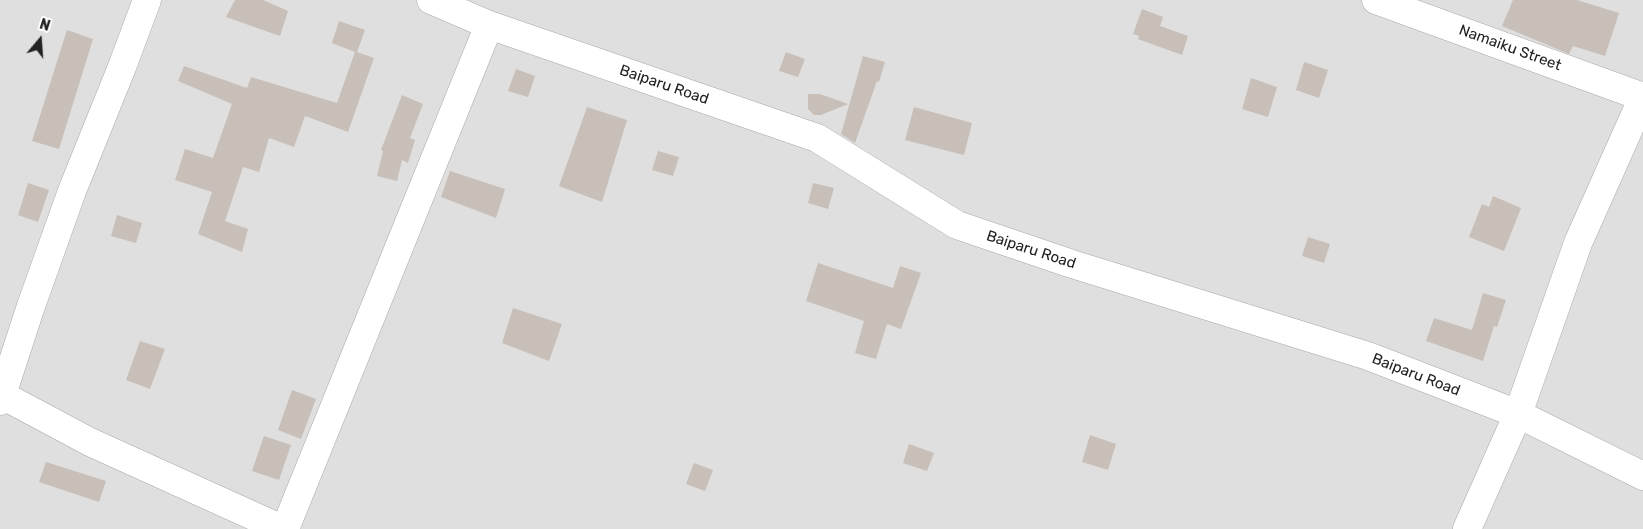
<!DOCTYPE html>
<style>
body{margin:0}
#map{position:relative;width:1643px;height:529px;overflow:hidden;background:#f2efe9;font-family:Rubik,sans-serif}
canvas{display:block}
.north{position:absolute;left:15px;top:15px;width:50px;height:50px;-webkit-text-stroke:4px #fff;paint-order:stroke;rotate:18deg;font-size:14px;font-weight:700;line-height:20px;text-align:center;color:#222}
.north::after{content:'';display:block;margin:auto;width:18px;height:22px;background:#222;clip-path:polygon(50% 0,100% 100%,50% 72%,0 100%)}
</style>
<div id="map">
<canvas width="1643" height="529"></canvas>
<div class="north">N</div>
</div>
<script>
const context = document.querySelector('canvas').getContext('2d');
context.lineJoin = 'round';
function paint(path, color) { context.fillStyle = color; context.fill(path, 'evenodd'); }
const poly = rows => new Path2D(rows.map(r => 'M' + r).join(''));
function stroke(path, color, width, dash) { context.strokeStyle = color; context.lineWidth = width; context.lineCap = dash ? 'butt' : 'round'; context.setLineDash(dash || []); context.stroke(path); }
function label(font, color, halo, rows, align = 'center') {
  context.font = font + ' Rubik,sans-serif'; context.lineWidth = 5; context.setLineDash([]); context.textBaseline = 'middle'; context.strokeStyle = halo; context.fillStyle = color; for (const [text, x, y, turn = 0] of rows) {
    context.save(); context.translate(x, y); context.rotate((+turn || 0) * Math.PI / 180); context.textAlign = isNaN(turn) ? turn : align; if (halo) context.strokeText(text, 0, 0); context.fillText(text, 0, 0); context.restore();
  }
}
const residential = poly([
 [0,0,1643,0,1643,529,0,529]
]);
const building = poly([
 [235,0,263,0,288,11,280,36,226,17],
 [1513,0,1577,0,1619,13,1605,56,1573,46,1569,54,1502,26],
 [1142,9,1163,17,1160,26,1188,36,1182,55,1138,39,1139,36,1133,34],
 [339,21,365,30,357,52,374,58,348,132,305,116,294,147,269,138,259,172,243,167,225,221,248,229,242,252,198,234,212,192,175,180,185,149,213,158,232,104,178,81,184,66,247,88,251,77,337,103,355,52,332,43],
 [67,30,93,39,59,149,32,141],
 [786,52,805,59,798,77,779,71],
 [863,56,885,62,879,82,877,81,855,143,841,134],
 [1304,62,1328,70,1319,98,1296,90],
 [516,69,535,76,528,97,508,91],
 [1251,78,1277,87,1268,117,1242,109],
 [808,94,820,94,848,104,821,115,814,115,808,109],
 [402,95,423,104,410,138,415,140,408,163,402,160,397,181,377,176,383,151,381,150],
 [587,107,627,120,602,202,559,186],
 [914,107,972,123,964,155,905,140],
 [658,151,679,157,673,176,652,170],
 [450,171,505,189,496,218,441,197],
 [28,183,49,190,38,222,18,215],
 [813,183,834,188,828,209,808,203],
 [1493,196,1521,208,1504,251,1469,237,1482,204,1489,207],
 [117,215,142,223,136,243,111,236],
 [1308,237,1330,244,1324,263,1302,256],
 [818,263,893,288,900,266,921,273,901,329,887,324,876,359,855,353,864,321,806,301],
 [1483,293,1506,300,1497,327,1494,326,1483,361,1426,341,1434,318,1472,330],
 [513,308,562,324,549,361,502,343],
 [140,341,165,349,150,389,126,380],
 [292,390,316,399,301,439,278,430],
 [1090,435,1116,444,1108,470,1082,462],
 [264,436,291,445,279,480,252,471],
 [909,444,934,453,927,471,903,463],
 [46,462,106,481,99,502,39,482],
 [694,463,713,470,705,491,686,484]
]);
const minor = poly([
 [431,0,489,25,817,138,957,225,1072,264,1368,356,1518,414,1643,476],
 [1376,0,1643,97],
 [0,394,90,442,282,529],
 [0,401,31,306,72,191,122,67,147,0],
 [285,529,489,25],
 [1467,529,1518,414,1578,243,1643,97]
]);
const streetNames = [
 ["Namaiku Street",1510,48,20],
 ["Baiparu Road",664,85,19],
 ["Baiparu Road",1031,250,18],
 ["Baiparu Road",1416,375,21]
];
paint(residential, '#e0dfdf');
paint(building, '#c7bfb8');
stroke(minor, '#a9a9a9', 29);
stroke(minor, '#fff', 28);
label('15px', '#222', '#fff', streetNames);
</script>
